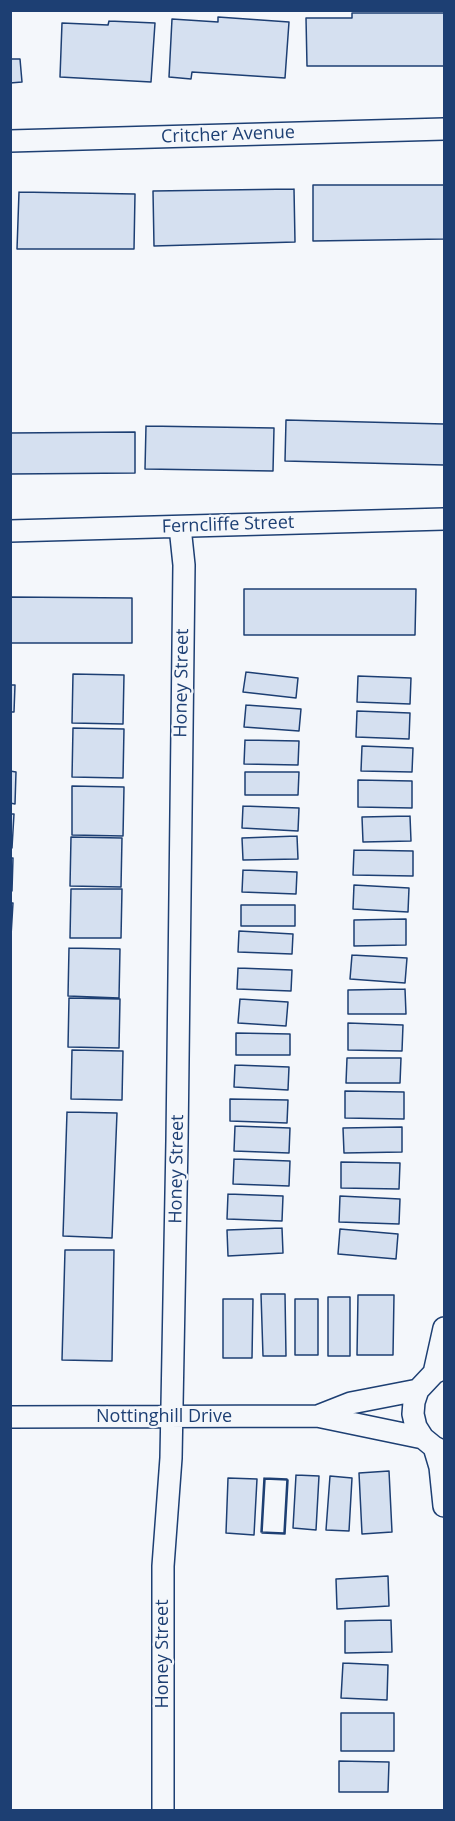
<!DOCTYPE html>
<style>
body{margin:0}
#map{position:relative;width:455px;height:1821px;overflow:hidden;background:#f4f7fb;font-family:"Open Sans",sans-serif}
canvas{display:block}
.frame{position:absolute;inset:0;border:12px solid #1d3f73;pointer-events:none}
</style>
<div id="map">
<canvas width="455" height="1821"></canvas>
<div class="frame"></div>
</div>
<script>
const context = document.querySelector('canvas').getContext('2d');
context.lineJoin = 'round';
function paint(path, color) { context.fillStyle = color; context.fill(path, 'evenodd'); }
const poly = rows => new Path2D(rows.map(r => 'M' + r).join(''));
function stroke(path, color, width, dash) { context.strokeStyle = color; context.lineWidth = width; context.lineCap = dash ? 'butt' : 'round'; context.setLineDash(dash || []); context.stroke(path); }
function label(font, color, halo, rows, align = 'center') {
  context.font = font + ' "Open Sans",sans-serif'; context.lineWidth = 4.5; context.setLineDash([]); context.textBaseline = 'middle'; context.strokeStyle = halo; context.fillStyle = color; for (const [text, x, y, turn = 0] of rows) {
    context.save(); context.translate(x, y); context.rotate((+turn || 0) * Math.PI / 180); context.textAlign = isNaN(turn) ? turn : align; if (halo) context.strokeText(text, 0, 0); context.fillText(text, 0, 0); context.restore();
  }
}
const building = poly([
 [352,13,444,13,444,66,307,66,306,18,352,18,352,13],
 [218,17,289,22,285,78,192,72,191,79,169,77,172,19,218,22,218,17],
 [109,21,155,23,151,82,60,77,62,23,108,25,109,21],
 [10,59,20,59,22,82,10,83,10,59],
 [313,185,444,185,444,239,313,241,313,185],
 [294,189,295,242,154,246,153,191,294,189],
 [19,192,135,194,134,249,17,249,19,192],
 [286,420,444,424,444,465,285,461,286,420],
 [146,426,274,428,273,471,145,469,146,426],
 [135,432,135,473,10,474,10,433,135,432],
 [244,589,416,589,415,635,244,635,244,589],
 [10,597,132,598,132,643,10,643,10,597],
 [246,672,298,678,296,698,243,692,246,672],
 [73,674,124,675,123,724,72,723,73,674],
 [358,676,411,678,410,704,357,702,358,676],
 [10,685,15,685,14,712,10,712,10,685],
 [246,705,301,709,299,731,244,727,246,705],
 [357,711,410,713,409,739,356,737,357,711],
 [73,728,124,729,123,778,72,777,73,728],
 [245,740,299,741,298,765,244,764,245,740],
 [362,746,413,748,412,772,361,771,362,746],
 [10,771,16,772,15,804,10,803,10,771],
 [245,772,299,772,298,795,245,795,245,772],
 [358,780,412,781,412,808,358,807,358,780],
 [72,786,124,787,123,836,72,835,72,786],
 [243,806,299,808,298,831,242,828,243,806],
 [10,814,14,814,12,848,10,848,10,814],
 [410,816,411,841,363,842,362,817,410,816],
 [297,836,298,859,243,860,242,838,297,836],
 [71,837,122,838,121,887,70,886,71,837],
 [354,850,413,851,413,876,353,875,354,850],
 [10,858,13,858,12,891,10,891,10,858],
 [243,870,297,872,296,894,242,892,243,870],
 [354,885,409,888,408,912,353,909,354,885],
 [71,889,122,889,121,938,70,938,71,889],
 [10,903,13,903,11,936,10,936,10,903],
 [241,905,295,905,295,926,241,926,241,905],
 [406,919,406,945,354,946,354,920,406,919],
 [239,931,293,934,292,954,238,952,239,931],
 [69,948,120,949,119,998,68,996,69,948],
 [352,955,407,958,405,983,350,979,352,955],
 [238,968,292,970,291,991,237,989,238,968],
 [405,989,406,1014,348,1014,348,990,405,989],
 [69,998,120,999,119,1048,68,1047,69,998],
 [240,999,288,1002,286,1026,238,1023,240,999],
 [348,1023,403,1025,402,1051,348,1050,348,1023],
 [236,1033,290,1034,290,1055,236,1055,236,1033],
 [72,1050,123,1051,122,1100,71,1099,72,1050],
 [347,1058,401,1058,400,1083,346,1083,347,1058],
 [235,1065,289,1067,288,1090,234,1087,235,1065],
 [345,1091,404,1092,404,1119,345,1118,345,1091],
 [230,1099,288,1100,287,1123,230,1121,230,1099],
 [67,1112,117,1113,112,1238,63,1236,67,1112],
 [235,1126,290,1128,289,1153,234,1151,235,1126],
 [402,1127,402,1152,344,1153,343,1128,402,1127],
 [234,1159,290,1161,289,1186,233,1184,234,1159],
 [341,1162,400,1163,399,1189,341,1188,341,1162],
 [228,1194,283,1196,282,1221,227,1219,228,1194],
 [340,1196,400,1199,399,1224,339,1222,340,1196],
 [282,1228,283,1253,228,1256,227,1230,282,1228],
 [340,1229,398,1234,396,1259,338,1254,340,1229],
 [65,1250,114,1250,112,1361,62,1360,65,1250],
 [261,1294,285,1294,286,1356,263,1356,261,1294],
 [358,1295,394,1295,393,1355,357,1355,358,1295],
 [328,1297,350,1297,350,1356,328,1356,328,1297],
 [223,1299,253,1299,252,1358,223,1358,223,1299],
 [295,1299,318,1299,318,1355,295,1355,295,1299],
 [389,1471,392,1532,362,1534,359,1473,389,1471],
 [296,1475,319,1476,316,1530,293,1528,296,1475],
 [330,1476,352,1478,349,1531,326,1530,330,1476],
 [228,1478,257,1479,254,1535,226,1533,228,1478],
 [264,1478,287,1479,284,1533,261,1532,264,1478],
 [265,1479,288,1480,285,1534,262,1533,265,1479],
 [388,1576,389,1606,337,1609,336,1579,388,1576],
 [391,1620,392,1652,345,1653,345,1621,391,1620],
 [343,1663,388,1665,387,1700,341,1698,343,1663],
 [341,1713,394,1713,394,1751,341,1751,341,1713],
 [339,1761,389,1762,388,1792,339,1792,339,1761]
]);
const street = poly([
 [10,141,444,129],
 [10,531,444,519],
 [444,1368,434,1373,418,1390,414,1402,413,1414,416,1427,423,1438,434,1447,444,1452],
 [434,1373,444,1328],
 [318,1416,351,1403,418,1390],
 [10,1417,317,1416,423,1438],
 [434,1447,440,1467,444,1506],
 [163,1810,163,1566,171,1458,177,1141,184,565,180,527]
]);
const streetNames = [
 ["Critcher Avenue",228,135,-2],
 ["Ferncliffe Street",228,525,-2],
 ["Honey Street",182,683,-89],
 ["Honey Street",177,1169,-89],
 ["Nottinghill Drive",164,1417],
 ["Honey Street",163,1654,-90]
];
paint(building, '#d5e0f0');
stroke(building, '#1d3f73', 1.5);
stroke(street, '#1d3f73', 24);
stroke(street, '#f4f7fb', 21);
label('18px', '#1d3f73', '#f4f7fb', streetNames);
</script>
